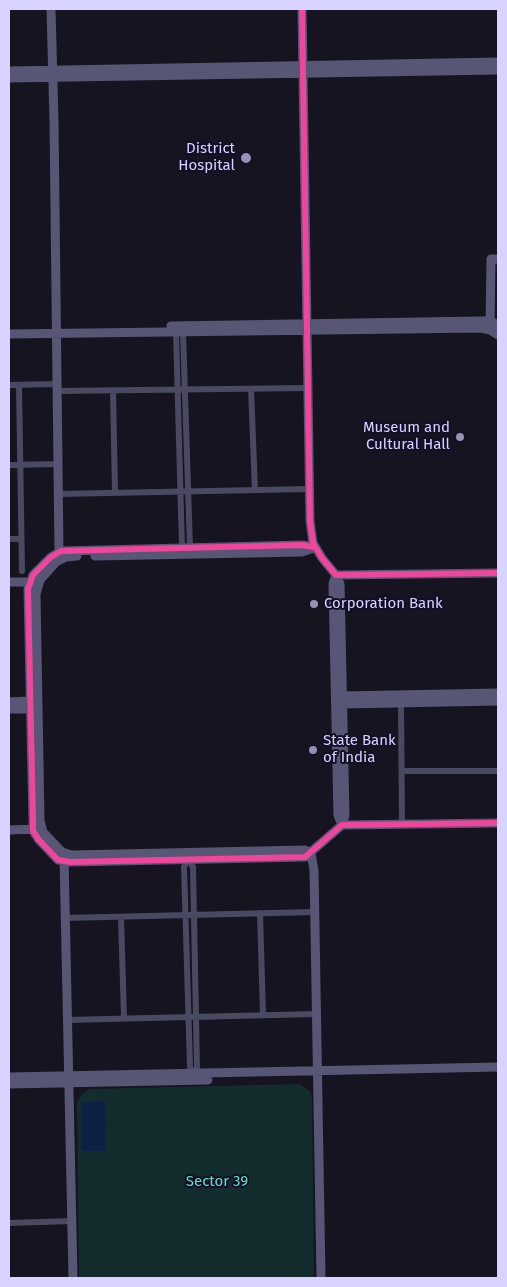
<!DOCTYPE html>
<style>
body{margin:0}
#map{position:relative;width:507px;height:1287px;overflow:hidden;background:#161421;font-family:"Fira Sans",sans-serif}
canvas{display:block}
.frame{position:absolute;inset:0;border:10px solid #d9d4ff;pointer-events:none}
</style>
<div id="map">
<canvas width="507" height="1287"></canvas>
<div class="frame"></div>
</div>
<script>
const context = document.querySelector('canvas').getContext('2d');
context.lineJoin = 'round';
function paint(path, color) { context.fillStyle = color; context.fill(path, 'evenodd'); }
const poly = rows => new Path2D(rows.map(r => 'M' + r).join(''));
function stroke(path, color, width, dash) { context.strokeStyle = color; context.lineWidth = width; context.lineCap = dash ? 'butt' : 'round'; context.setLineDash(dash || []); context.stroke(path); }
function label(font, color, halo, rows, align = 'center') {
  context.font = font + ' "Fira Sans",sans-serif'; context.lineWidth = 4; context.setLineDash([]); context.textBaseline = 'middle'; context.strokeStyle = halo; context.fillStyle = color; for (const [text, x, y, turn = 0] of rows) {
    context.save(); context.translate(x, y); context.rotate((+turn || 0) * Math.PI / 180); context.textAlign = isNaN(turn) ? turn : align; if (halo) context.strokeText(text, 0, 0); context.fillText(text, 0, 0); context.restore();
  }
}
const green = poly([
 [299,1084,310,1091,312,1096,314,1278,79,1278,77,1102,82,1094,90,1089]
]);
const water = poly([
 [105,1101,106,1151,82,1151,81,1102]
]);
const street = poly([
 [178,329,176,332,182,548],
 [182,329,183,332,190,548],
 [9,385,57,384],
 [19,385,22,571],
 [251,389,255,490],
 [57,391,307,388],
 [113,391,115,493],
 [9,465,58,464],
 [58,494,309,489],
 [9,539,21,539],
 [401,703,402,824],
 [402,771,498,771],
 [188,859,184,867,190,1067,194,1074],
 [188,859,193,867,197,1068,194,1074],
 [260,913,263,1015],
 [121,917,124,1018],
 [64,918,315,912],
 [67,1020,316,1014],
 [9,1223,72,1221]
]);
const secondary = poly([
 [51,9,54,121,59,552,60,556],
 [302,9,310,521,313,543,322,558,336,575,498,573],
 [9,71,498,62],
 [9,78,498,70],
 [171,326,480,321,491,321,498,326],
 [490,327,491,259,498,259],
 [9,334,481,328,490,330,498,335],
 [315,547,302,545,61,551,51,557,33,575,28,589,33,821,33,831,39,840,58,860,70,862,305,857,342,825,498,823],
 [77,556,66,557,56,562,40,580,36,594,40,821,43,832,62,852,72,855,305,850,311,853],
 [95,556,302,552,314,548],
 [336,575,340,584,345,815,342,825,338,815,333,584,336,575],
 [9,582,36,582],
 [338,700,343,696,498,693],
 [9,702,31,701,35,704],
 [339,703,343,704,498,701],
 [9,709,31,709,36,707],
 [9,830,38,829],
 [311,853,314,870,321,1278],
 [64,856,73,1278],
 [9,1077,498,1067],
 [9,1084,208,1080]
]);
const cycleway = poly([
 [302,9,310,521,313,543,322,558,336,575,498,573],
 [315,547,302,545,61,551,51,557,33,575,28,589,33,821,33,831,39,840,58,860,70,862,305,857,342,825,498,823]
]);
const markers = [
 [246,158,6,"#9591b1"],
 [460,437,5,"#9591b1"],
 [314,604,5,"#9591b1"],
 [313,750,5,"#9591b1"]
];
const poiNames = [
 ["District",235,149],
 ["Hospital",235,166],
 ["Museum and",450,428],
 ["Cultural Hall",450,445],
 ["Corporation Bank",324,604,"left"],
 ["State Bank",323,741,"left"],
 ["of India",323,758,"left"]
];
const parkNames = [
 ["Sector 39",217,1182]
];
paint(green, '#132c2d');
paint(water, '#0d2144');
stroke(street, '#4a4962', 6);
stroke(secondary, '#575674', 9);
stroke(cycleway, '#ed469a', 6);
for (const [x, y, r, color] of markers) { const dot = new Path2D(); dot.arc(x, y, r, 0, 2 * Math.PI); context.fillStyle = color; context.fill(dot); stroke(dot, '#130f26', 2); }
label('15px', '#d9d4ff', '#130f26', poiNames, 'right');
label('15px', '#5fe0c0', '#130f26', parkNames);
</script>
